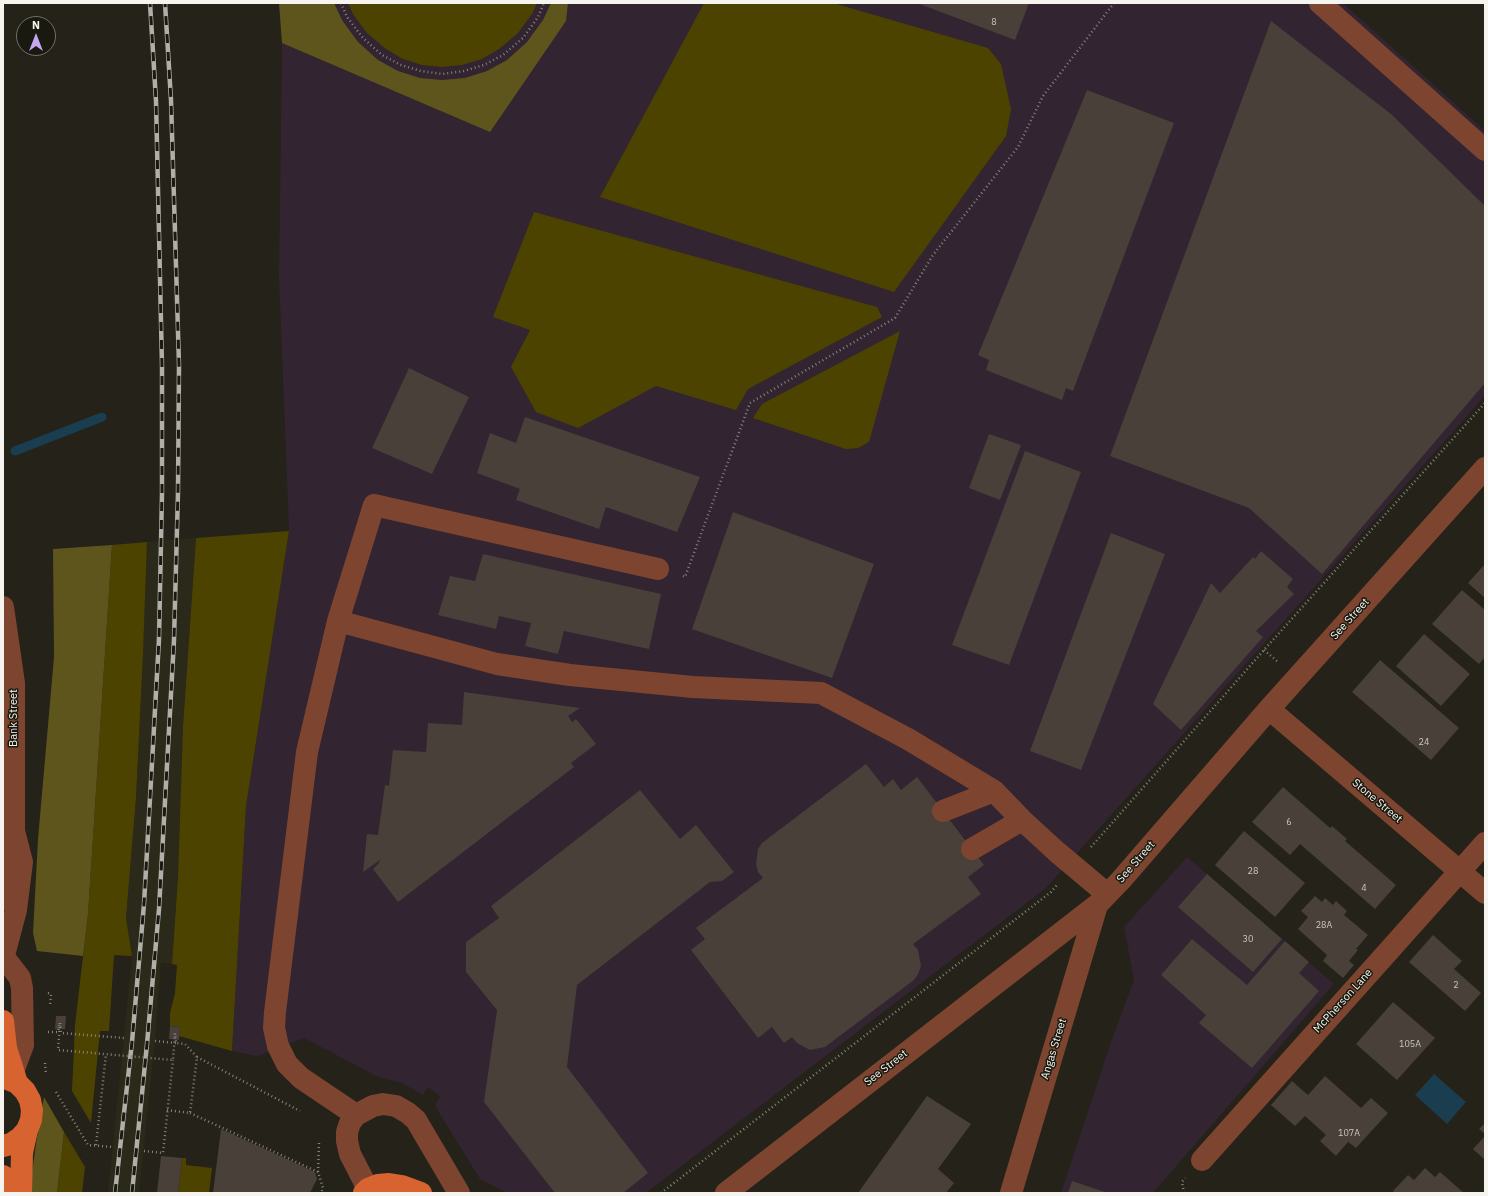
<!DOCTYPE html>
<style>
body{margin:0}
#map{position:relative;width:1488px;height:1196px;overflow:hidden;background:#242219;font-family:"IBM Plex Sans",sans-serif}
canvas{display:block}
.frame{position:absolute;inset:0;border:4px solid #f5f4ee;pointer-events:none}
.north{position:absolute;left:16px;top:16px;width:40px;height:40px;box-sizing:border-box;background:#1a1910;border:1px solid #727169;border-radius:50%;rotate:0deg;font-size:11px;font-weight:700;line-height:16px;text-align:center;color:#f5f4ee}
.north::after{content:'';display:block;margin:auto;width:14px;height:18px;background:#c5a7f1;clip-path:polygon(50% 0,100% 100%,50% 72%,0 100%)}
</style>
<div id="map">
<canvas width="1488" height="1196"></canvas>
<div class="frame"></div>
<div class="north">N</div>
</div>
<script>
const context = document.querySelector('canvas').getContext('2d');
context.lineJoin = 'round';
function paint(path, color) { context.fillStyle = color; context.fill(path, 'evenodd'); }
const poly = rows => new Path2D(rows.map(r => 'M' + r).join(''));
function stroke(path, color, width, dash) { context.strokeStyle = color; context.lineWidth = width; context.lineCap = dash ? 'butt' : 'round'; context.setLineDash(dash || []); context.stroke(path); }
function label(font, color, halo, rows, align = 'center') {
  context.font = font + ' "IBM Plex Sans",sans-serif'; context.lineWidth = 3; context.setLineDash([]); context.textBaseline = 'middle'; context.strokeStyle = halo; context.fillStyle = color; for (const [text, x, y, turn = 0] of rows) {
    context.save(); context.translate(x, y); context.rotate((+turn || 0) * Math.PI / 180); context.textAlign = isNaN(turn) ? turn : align; if (halo) context.strokeText(text, 0, 0); context.fillText(text, 0, 0); context.restore();
  }
}
const built = poly([
 [196,538,183,726,178,877,172,964,161,963,155,1041,139,1193,108,1193,132,956,126,918,136,798,143,654,147,542]
]);
const education = poly([
 [279,3,1343,3,1485,131,1485,396,1046,888,646,1193,507,1193,480,1179,435,1106,440,1096,428,1087,423,1095,402,1083,378,1077,304,1038,257,1056,232,1051,246,806,289,531,279,277,282,43],
 [1187,857,1334,984,1153,1193,1061,1193,1111,1042,1134,980,1124,927]
]);
const green = poly([
 [348,3,537,3,532,14,518,33,499,49,482,59,462,65,442,67,422,65,403,59,386,49,367,33,353,14],
 [704,3,833,3,988,48,1001,64,1011,109,1006,136,894,292,600,197],
 [534,212,877,307,882,317,748,389,736,410,656,386,578,428,536,412,511,367,530,330,493,317],
 [900,331,869,442,858,448,846,449,753,418,762,404],
 [289,531,246,806,232,1051,179,1036,180,1027,170,1026,170,1013,175,993,177,965,172,964,178,877,183,726,196,538],
 [147,542,143,654,136,798,126,918,132,956,114,955,109,1031,100,1031,91,1123,72,1091,75,1025,88,914,112,545],
 [64,1132,85,1167,82,1193,57,1193],
 [182,1158,186,1158,186,1165,212,1168,209,1193,178,1193]
]);
const forest = poly([
 [279,3,334,3,342,20,358,42,378,60,398,71,420,78,442,80,465,78,487,71,507,60,527,42,543,20,551,3,568,3,566,21,490,132,282,43],
 [112,545,88,914,83,956,37,951,33,933,38,839,54,657,53,549],
 [44,1097,64,1132,57,1193,29,1193,37,1137]
]);
const water = poly([
 [1434,1074,1466,1102,1447,1124,1415,1095]
]);
const stream = poly([
 [15,451,102,417]
]);
const building = poly([
 [917,3,1029,3,1015,40],
 [1271,21,1391,114,1485,206,1485,383,1322,574,1249,508,1110,456],
 [1087,90,1174,123,1073,391,1066,388,1062,400,986,370,989,360,978,355],
 [409,368,469,397,432,474,372,448],
 [525,417,700,477,677,532,606,507,599,529,516,500,520,489,477,473,490,433,516,443],
 [989,434,1021,445,1000,500,969,488],
 [1025,451,1081,472,1009,665,952,645],
 [733,512,874,564,832,678,692,629],
 [1111,533,1165,554,1081,770,1030,751],
 [1261,551,1293,579,1287,587,1294,594,1256,631,1263,637,1181,730,1153,704,1211,583,1220,593,1253,557,1255,559],
 [483,554,661,594,649,649,564,631,558,654,525,646,531,623,499,616,496,629,438,615,450,576,475,581],
 [1485,564,1485,598,1468,583],
 [1462,590,1485,610,1485,657,1479,664,1432,624],
 [1424,634,1470,674,1441,706,1396,666],
 [1380,660,1459,728,1431,760,1352,692],
 [464,692,580,708,568,716,572,722,576,719,596,744,571,763,574,767,398,902,373,869,379,863,380,860,363,872,367,834,378,835,385,785,389,786,393,750,426,752,428,723,462,725],
 [866,764,884,787,893,779,901,790,917,777,984,865,968,877,981,894,913,944,918,950,921,966,918,974,914,980,825,1047,810,1050,797,1043,792,1037,784,1043,772,1027,758,1038,691,950,705,939,696,928,763,878,758,872,756,864,758,849,762,843],
 [1283,787,1330,828,1332,826,1347,839,1345,841,1396,885,1375,909,1300,844,1290,855,1252,822],
 [640,790,680,839,696,825,734,872,722,881,710,882,577,985,567,1067,648,1173,623,1193,555,1193,484,1102,497,1010,466,972,466,942,499,918,491,906],
 [1244,831,1305,883,1275,917,1215,865],
 [1207,874,1282,939,1253,972,1178,907],
 [1315,896,1322,902,1325,898,1333,905,1336,901,1347,911,1344,915,1368,935,1356,949,1358,950,1349,961,1354,965,1343,978,1323,961,1327,955,1298,929,1308,917,1301,911],
 [1433,935,1462,961,1454,969,1481,993,1465,1011,1409,962],
 [1192,939,1247,985,1285,941,1309,962,1299,973,1319,991,1252,1068,1199,1023,1206,1015,1161,975],
 [1393,1002,1435,1038,1397,1080,1356,1044],
 [56,1016,66,1016,65,1029,55,1029],
 [170,1026,180,1027,179,1040,169,1039],
 [1325,1076,1361,1108,1371,1098,1388,1113,1356,1148,1348,1142,1336,1156,1320,1141,1326,1135,1305,1116,1295,1126,1271,1105,1292,1081,1308,1095],
 [927,1096,971,1124,938,1169,954,1183,946,1193,858,1193],
 [1485,1123,1485,1134,1479,1129],
 [221,1129,315,1172,317,1179,310,1193,213,1193],
 [1485,1136,1485,1160,1473,1149],
 [161,1156,182,1158,178,1193,157,1193],
 [1425,1168,1435,1177,1440,1172,1464,1193,1395,1193,1393,1191,1408,1175,1414,1180],
 [1072,1181,1108,1193,1068,1193]
]);
const path = poly([
 [341,3,347,17,363,38,382,55,401,65,421,71,442,74,464,71,484,65,503,55,523,38,538,17,544,3],
 [683,576,685,577,750,403,895,318,933,255,1018,147,1043,96,1114,3],
 [1264,650,1277,661],
 [1091,847,1264,650,1485,403],
 [48,993,51,994,50,1006],
 [60,1023,61,1033,124,1038],
 [48,1032,58,1032,60,1023],
 [155,1041,176,1043],
 [197,1057,300,1111],
 [45,1063,46,1074],
 [56,1092,88,1145,114,1147],
 [167,1110,190,1113,197,1057,185,1044,176,1043,175,1033],
 [190,1113,318,1172,323,1188,321,1193],
 [96,1145,106,1054],
 [144,1151,163,1153,173,1060],
 [318,1172,319,1143],
 [661,1193,1051,892,1057,885],
 [1184,1193,1182,1182,1185,1178]
]);
const minor = poly([
 [1320,3,1485,150],
 [3,607,14,683,14,831,22,862,16,910,3,959],
 [338,621,497,664,570,675,693,687,821,693,908,739,994,791,943,811],
 [1269,709,1485,893],
 [994,791,1022,820,1057,852,1107,894],
 [972,849,1022,820],
 [3,899,6,863,14,832],
 [3,956,20,978,22,988,23,1045,13,1072],
 [356,1115,301,1078,287,1064,278,1046,274,1028,275,1012,307,752,338,621,374,505,658,569],
 [1202,1160,1485,843],
 [368,1189,350,1154,347,1141,347,1132,350,1123,356,1115,373,1106,383,1104,396,1106,408,1113,416,1120,459,1193],
 [726,1193,1097,905,1121,880,1269,709,1485,468],
 [1011,1193,1097,905]
]);
const major = poly([
 [3,1021,6,1048,17,1083],
 [3,1077,17,1083,25,1091,30,1100,32,1110,31,1120,27,1130,20,1138,11,1144,3,1146],
 [3,1176,6,1193],
 [21,1193,22,1153,27,1130],
 [364,1193,368,1189,378,1185,389,1184,402,1186,421,1193]
]);
const rail = poly([
 [115,1193,132,1042,144,904,159,639,162,493,162,366,156,101,150,3],
 [132,1193,147,1044,159,909,174,640,178,492,179,365,171,100,165,3]
]);
const pathBridge = poly([
 [60,1023,58,1050,173,1060,175,1033]
]);
const numberNames = [
 ["8",994,22],
 ["24",1424,742],
 ["6",1289,822],
 ["28",1253,871],
 ["4",1364,888],
 ["28A",1324,925],
 ["30",1248,939],
 ["2",1456,985],
 ["105A",1410,1044],
 ["107A",1349,1133]
];
const streetNames = [
 ["See Street",1350,619,-48],
 ["Bank Street",14,718,-90],
 ["Stone Street",1377,801,40],
 ["See Street",1136,862,-49],
 ["McPherson Lane",1343,1001,-48],
 ["Angas Street",1054,1049,-73],
 ["See Street",886,1068,-38]
];
paint(built, '#2b2919');
paint(education, '#322430');
paint(green, '#4d4300');
paint(forest, '#5e551c');
paint(water, '#1a3d4f');
stroke(stream, '#1a3d4f', 9);
paint(building, '#484039');
stroke(path, '#86857d', 2.5, [1, 3]);
stroke(minor, '#7d452f', 22);
stroke(major, '#d76331', 22);
stroke(rail, '#b0afa8', 4.5);
stroke(rail, '#1a1910', 3, [9]);
stroke(pathBridge, '#86857d', 2.5, [1, 3]);
label('9px', '#cac7c1', null, numberNames);
label('11px', '#f5f4ee', '#1a1910', streetNames);
</script>
